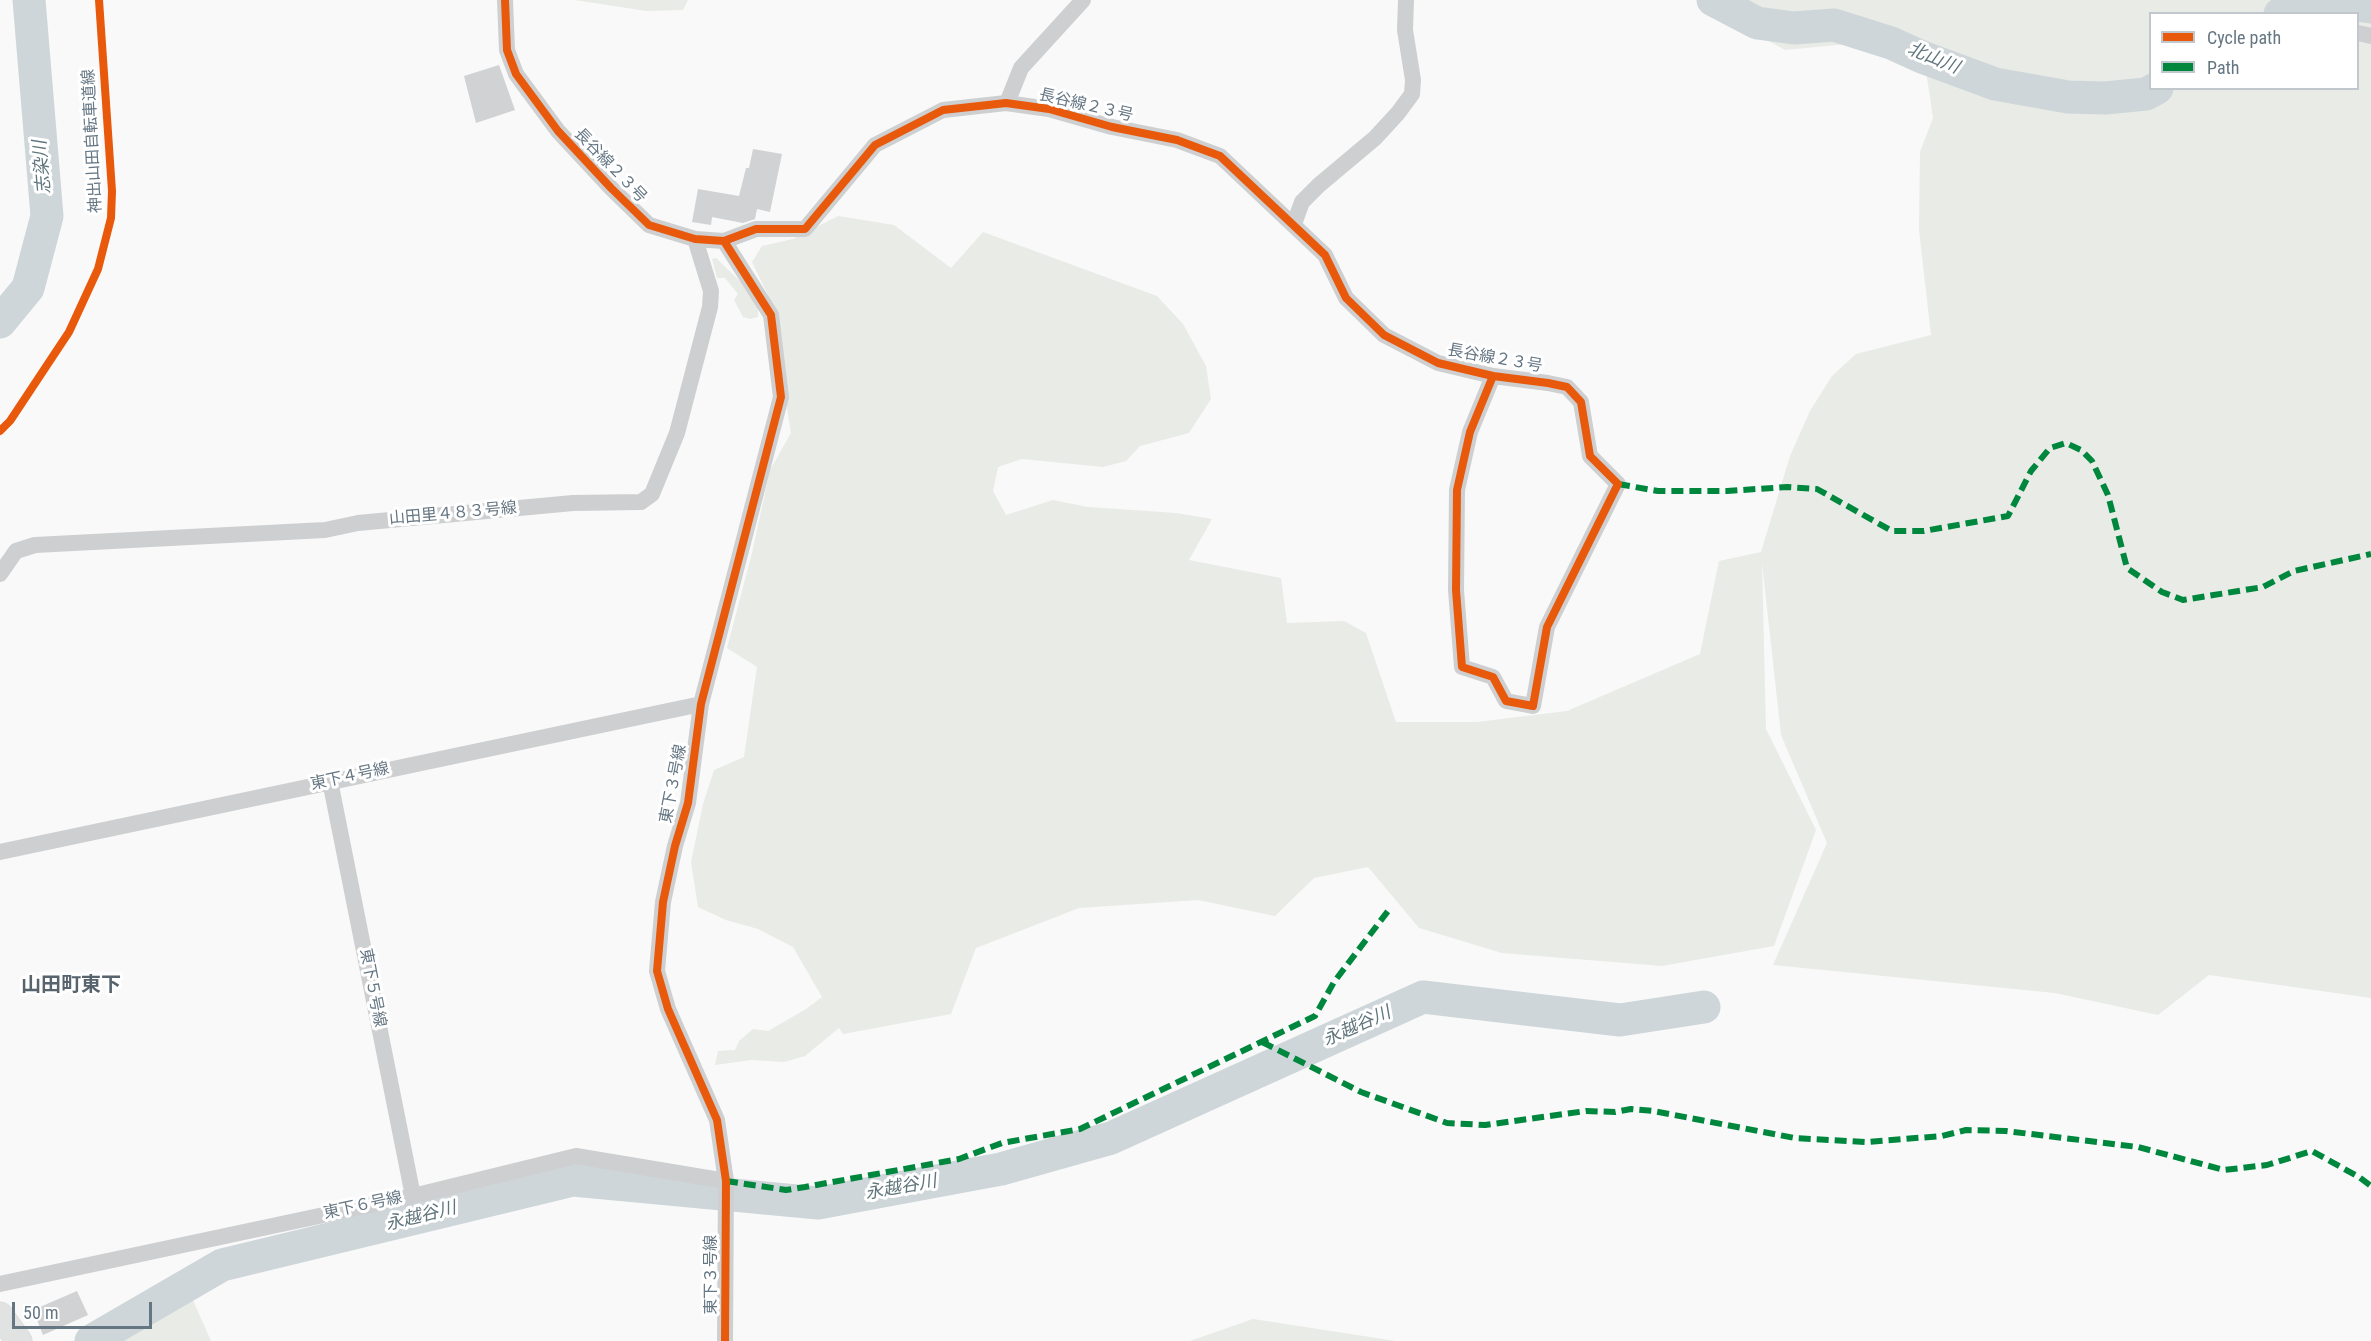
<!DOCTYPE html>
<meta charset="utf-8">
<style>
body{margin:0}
#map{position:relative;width:2371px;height:1341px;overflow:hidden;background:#f9f9f9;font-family:"Roboto Condensed",sans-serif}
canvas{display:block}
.legend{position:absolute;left:2149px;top:12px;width:210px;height:78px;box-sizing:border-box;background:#fff;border:2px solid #c1c8cd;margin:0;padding:8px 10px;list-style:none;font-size:18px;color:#657683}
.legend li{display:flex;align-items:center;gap:12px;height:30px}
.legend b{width:30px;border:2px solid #c1c8cd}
.scale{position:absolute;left:12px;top:1302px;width:140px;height:27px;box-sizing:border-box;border:3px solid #657683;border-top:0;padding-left:8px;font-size:18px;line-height:21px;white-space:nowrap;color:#657683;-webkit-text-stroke:4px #fff;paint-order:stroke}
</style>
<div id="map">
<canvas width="2371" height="1341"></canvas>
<ul class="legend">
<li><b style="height:8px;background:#e8590c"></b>Cycle path</li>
<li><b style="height:8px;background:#00873e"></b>Path</li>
</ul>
<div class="scale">50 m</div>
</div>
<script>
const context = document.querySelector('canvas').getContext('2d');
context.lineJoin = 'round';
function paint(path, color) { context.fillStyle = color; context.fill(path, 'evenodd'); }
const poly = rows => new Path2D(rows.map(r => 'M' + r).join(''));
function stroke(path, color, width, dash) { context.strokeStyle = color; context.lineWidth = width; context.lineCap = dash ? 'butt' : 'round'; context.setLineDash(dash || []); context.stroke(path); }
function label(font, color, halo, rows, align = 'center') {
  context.font = font + ' "Roboto Condensed","Noto Sans JP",sans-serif'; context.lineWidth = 6; context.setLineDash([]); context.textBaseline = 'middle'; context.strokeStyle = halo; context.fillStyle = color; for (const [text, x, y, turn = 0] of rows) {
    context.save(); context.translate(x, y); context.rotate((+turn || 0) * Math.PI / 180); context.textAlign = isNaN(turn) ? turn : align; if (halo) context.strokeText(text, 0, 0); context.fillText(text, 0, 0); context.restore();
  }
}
const green = poly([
 [575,0,688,0,683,10,646,11],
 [1706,0,2371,0,2371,998,2209,975,2158,1015,2055,993,1773,965,1827,843,1781,735,1762,563,1766,729,1816,830,1774,946,1662,966,1502,953,1419,928,1368,867,1314,878,1275,916,1198,900,1079,908,976,948,951,1014,843,1034,839,1028,805,1056,784,1062,751,1060,715,1065,718,1051,735,1050,739,1041,753,1029,768,1031,806,1009,822,997,793,947,758,929,726,920,698,907,691,862,703,804,714,770,744,757,757,667,727,648,752,553,770,470,791,433,768,295,752,262,762,246,793,239,838,216,894,225,951,268,983,232,1157,296,1183,324,1206,366,1211,399,1189,433,1140,446,1126,461,1103,467,1022,459,998,467,993,491,1006,515,1053,500,1088,507,1176,513,1212,519,1189,560,1281,578,1287,623,1344,621,1366,633,1396,722,1477,722,1567,711,1700,654,1719,561,1761,552,1790,456,1810,411,1832,376,1856,354,1931,335,1919,230,1920,152,1933,118,1925,64,1902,36,1857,43,1785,50,1720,14],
 [2150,14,2358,14,2358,88,2150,88],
 [716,258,743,284,758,303,758,317,750,319,743,317,734,300,738,294,725,278,717,278,712,259],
 [188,1289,211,1341,99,1341],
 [1253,1319,1396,1341,1190,1341]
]);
const river = poly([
 [1713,0,1757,23,1794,28,1834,25,1891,43,1922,57,1995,84,2068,97,2105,98,2146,94,2157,88],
 [2280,14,2336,2,2371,7],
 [0,322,28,288,47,216,29,0],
 [91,1341,222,1265,573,1180,818,1203,1001,1169,1111,1138,1423,997,1620,1020,1704,1007]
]);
const building = poly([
 [499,65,515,110,476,123,464,76],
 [753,149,782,154,770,212,757,209,755,219,743,223,712,217,711,225,692,222,698,189,739,196,746,168,749,168],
 [77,1291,88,1315,43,1335,33,1310]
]);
const minor = poly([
 [505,0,507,50,516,74,558,131,611,188,649,225,695,239,724,241,756,229,805,229,875,145,943,110,1006,103,1049,109,1112,127,1177,140,1220,156,1325,255,1346,298,1384,335,1438,363,1493,376,1548,383,1567,387,1581,402,1590,456,1618,484,1547,627,1533,706,1506,701,1493,677,1462,667,1456,590,1457,490,1470,432,1493,376],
 [2358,33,2371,36],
 [1007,103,1021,68,1083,0],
 [1294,224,1302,202,1319,185,1375,138,1398,113,1412,94,1413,80,1405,30,1406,0],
 [724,241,771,315,781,397,701,704,688,803,675,846,663,902,657,971,668,1009,717,1120,726,1181,725,1341],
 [0,574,16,551,35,545,325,530,358,523,573,503,641,502,652,494,677,433,710,307,711,291,695,239],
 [330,781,413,1196],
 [0,852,701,704],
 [0,1284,413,1196,576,1156,726,1181]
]);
const primary = poly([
 [0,1315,19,1341]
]);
const quiet = poly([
 [1618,484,1658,491,1727,491,1787,487,1817,489,1892,531,1924,531,2008,516,2031,471,2050,448,2066,443,2081,450,2092,461,2108,495,2127,568,2162,592,2183,600,2263,587,2294,571,2371,554],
 [1262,1042,1361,1092,1447,1123,1485,1125,1586,1111,1615,1112,1631,1109,1653,1111,1795,1138,1866,1142,1942,1136,1966,1130,2006,1131,2138,1147,2224,1170,2267,1165,2312,1151,2359,1177,2371,1186],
 [726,1181,786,1190,805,1187,959,1159,1002,1143,1080,1129,1315,1016,1334,982,1388,911]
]);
const cycleway = poly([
 [505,0,507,50,516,74,558,131,611,188,649,225,695,239,724,241,756,229,805,229,875,145,943,110,1006,103,1049,109,1112,127,1177,140,1220,156,1325,255,1346,298,1384,335,1438,363,1493,376,1548,383,1567,387,1581,402,1590,456,1618,484,1547,627,1533,706,1506,701,1493,677,1462,667,1456,590,1457,490,1470,432,1493,376],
 [724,241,771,315,781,397,701,704,688,803,675,846,663,902,657,971,668,1009,717,1120,726,1181,725,1341],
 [0,431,10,421,69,332,98,269,111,218,112,191,99,0]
]);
const streetNames = [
 ["長谷線２３号",1086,106,13],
 ["神出山田自転車道線",93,141,-93],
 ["長谷線２３号",610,166,46],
 ["長谷線２３号",1495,359,10],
 ["山田里４８３号線",453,514,-5],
 ["東下４号線",350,777,-12],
 ["東下３号線",674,784,-79],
 ["東下５号線",372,988,79],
 ["東下６号線",363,1206,-12],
 ["東下３号線",712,1275,-90]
];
const waterNames = [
 ["北山川",1933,59,22],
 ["志染川",43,167,-95],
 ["永越谷川",1357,1027,-24],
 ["永越谷川",901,1188,-10],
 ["永越谷川",421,1217,-14]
];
const quarterNames = [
 ["山田町東下",71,986]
];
paint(green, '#e8ebe6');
stroke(river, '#ced6d9', 33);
paint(building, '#d0d2d3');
stroke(primary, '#d5d6d7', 27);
stroke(minor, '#cecfd0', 16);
stroke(primary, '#e1e2e2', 26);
stroke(quiet, '#00873e', 6, [12, 6]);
stroke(cycleway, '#e8590c', 8);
label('16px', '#657683', '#fff', streetNames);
label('italic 18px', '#60757c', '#fff', waterNames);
label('bold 20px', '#57646e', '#fff', quarterNames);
</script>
